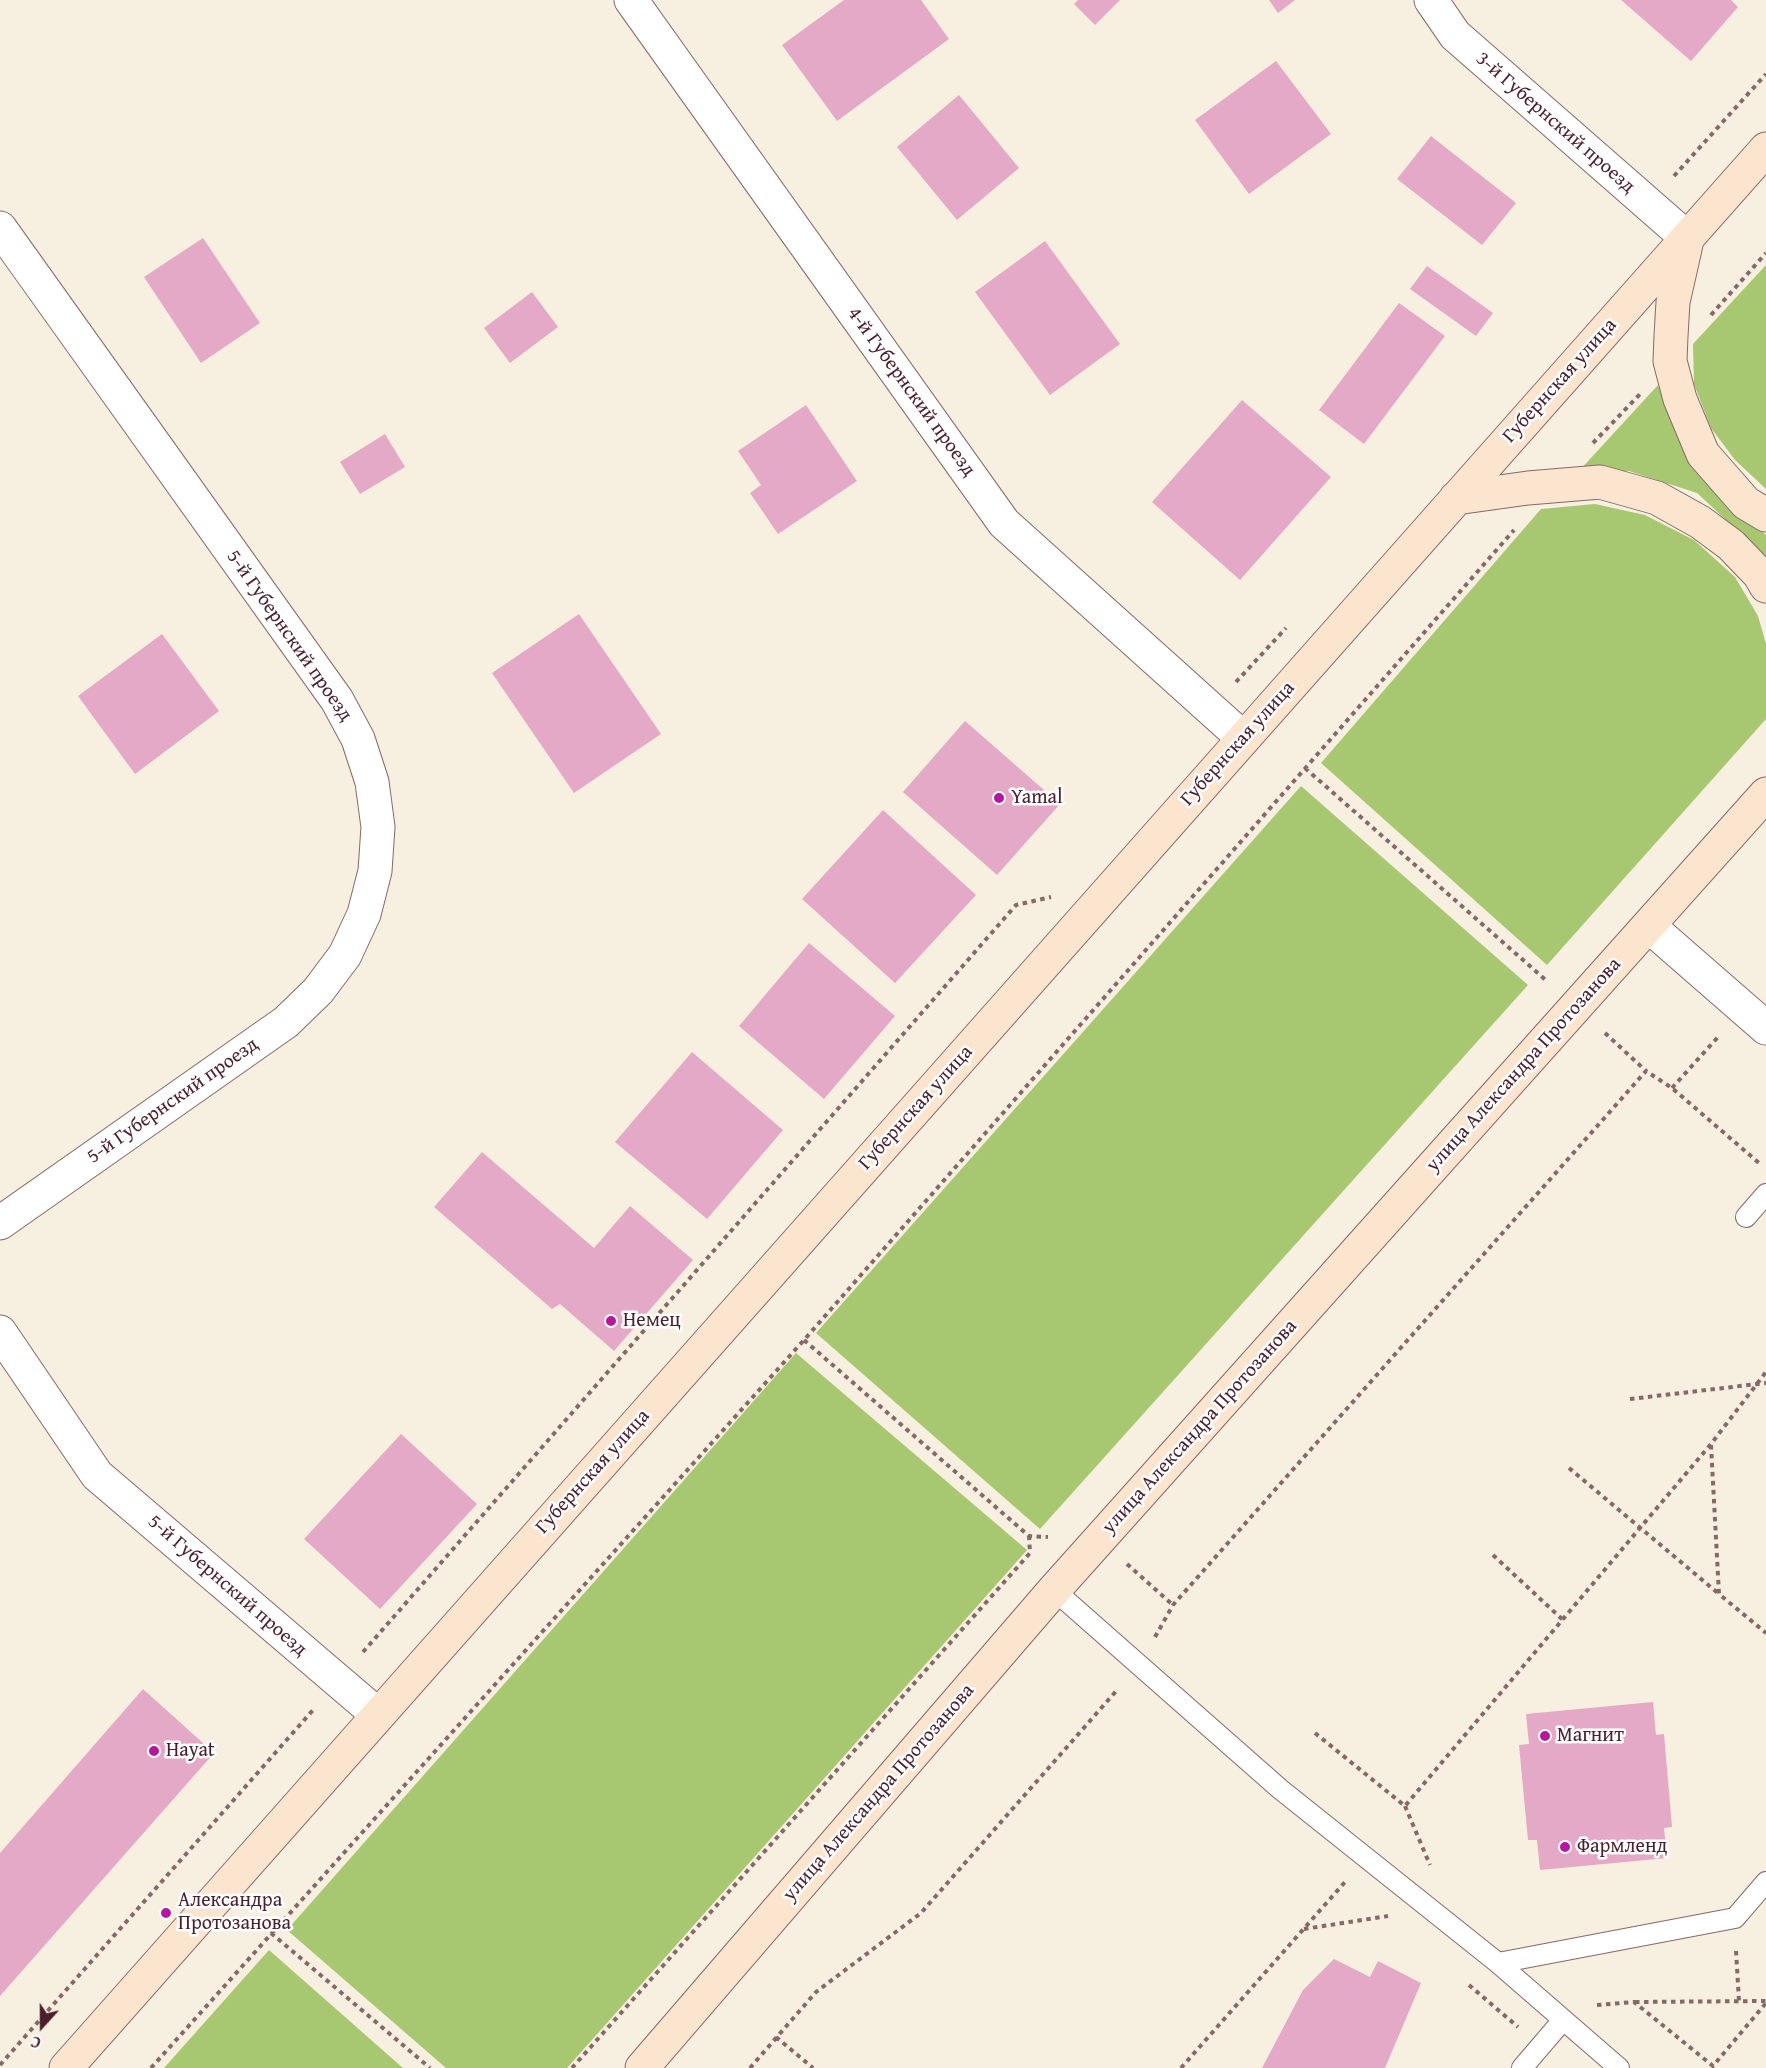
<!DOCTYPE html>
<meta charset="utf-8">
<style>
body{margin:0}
#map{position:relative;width:1766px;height:2068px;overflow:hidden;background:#f7efdf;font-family:"Gentium Book Plus",serif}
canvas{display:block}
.north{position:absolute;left:12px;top:1996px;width:60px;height:60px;-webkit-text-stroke:4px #fff;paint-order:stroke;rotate:201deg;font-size:16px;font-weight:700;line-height:24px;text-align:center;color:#4a1f2b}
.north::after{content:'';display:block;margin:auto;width:21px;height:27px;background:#4a1f2b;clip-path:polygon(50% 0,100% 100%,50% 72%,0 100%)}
</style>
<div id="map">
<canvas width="1766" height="2068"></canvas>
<div class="north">С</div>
</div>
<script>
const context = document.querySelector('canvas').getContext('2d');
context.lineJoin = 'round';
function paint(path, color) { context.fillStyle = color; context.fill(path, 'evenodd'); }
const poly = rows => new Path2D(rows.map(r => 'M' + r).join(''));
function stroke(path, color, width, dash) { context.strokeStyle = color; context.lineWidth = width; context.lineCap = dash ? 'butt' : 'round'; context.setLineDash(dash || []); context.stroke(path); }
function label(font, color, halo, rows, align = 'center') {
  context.font = font + ' "Gentium Book Plus",serif'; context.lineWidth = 5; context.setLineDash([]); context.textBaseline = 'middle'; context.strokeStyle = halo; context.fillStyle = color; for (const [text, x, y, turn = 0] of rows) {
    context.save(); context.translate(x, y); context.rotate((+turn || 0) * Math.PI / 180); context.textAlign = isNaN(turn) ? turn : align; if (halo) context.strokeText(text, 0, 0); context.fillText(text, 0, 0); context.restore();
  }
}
const green = poly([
 [1766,265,1766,489,1735,460,1711,428,1694,384,1693,344],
 [1658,385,1676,434,1707,483,1766,535,1766,557,1697,493,1629,471,1578,472],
 [1595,504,1645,515,1694,540,1735,577,1758,616,1766,644,1766,719,1547,965,1321,763,1541,509],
 [1301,786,1528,985,1040,1529,816,1333],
 [796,1353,1027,1550,567,2068,446,2068,287,1930],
 [269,1950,403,2068,164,2068]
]);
const building = poly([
 [844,0,921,0,949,39,837,121,782,45],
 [1078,0,1120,0,1095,25,1074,4],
 [1269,0,1295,0,1278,13],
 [1621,0,1731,0,1738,7,1691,61],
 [1276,61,1331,134,1249,194,1195,120],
 [959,95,1019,168,957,220,897,147],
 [1431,136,1516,203,1482,245,1397,179],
 [203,238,260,323,201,363,144,277],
 [1045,241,1120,344,1050,395,975,292],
 [1427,266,1493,313,1476,336,1410,289],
 [532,292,558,327,510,363,484,328],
 [1399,303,1445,336,1364,444,1319,410],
 [1242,400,1331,477,1240,580,1152,502],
 [806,405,857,481,778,534,750,493,761,485,738,451],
 [385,434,405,467,360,494,340,462],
 [579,614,661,734,574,793,492,673],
 [162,634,219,711,135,774,78,696],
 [965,721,1060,804,997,875,903,792],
 [883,810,976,895,895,983,802,899],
 [809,943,895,1016,824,1099,739,1026],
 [692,1052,783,1130,707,1219,615,1142],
 [482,1152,594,1248,630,1206,693,1260,614,1351,560,1304,552,1309,434,1207],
 [401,1434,477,1504,380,1609,304,1539],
 [143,1689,214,1753,0,1996,0,1853],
 [1653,1702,1656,1735,1664,1734,1672,1827,1664,1828,1667,1858,1540,1870,1537,1840,1528,1840,1519,1745,1529,1744,1526,1714],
 [1334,1959,1370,1977,1378,1961,1421,1983,1385,2068,1262,2068,1303,1990]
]);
const path = poly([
 [1674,176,1766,74],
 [1711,315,1766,253],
 [1593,443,1640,394],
 [1236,682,1286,628],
 [1305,768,1548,982],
 [1605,1033,1646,1071],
 [1672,1088,1718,1037],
 [804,1340,1029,1536,1048,1537],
 [1630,1399,1766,1383],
 [1711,1445,1719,1594,1766,1633],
 [1569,1468,1719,1594],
 [1493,1555,1563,1620],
 [1127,1564,1173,1605],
 [1155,1637,1173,1605,1646,1071,1672,1088,1759,1163],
 [363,1652,1016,905,1051,897],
 [1315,1733,1405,1806,1711,1444,1766,1372],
 [1405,1806,1430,1865],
 [1304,1929,1388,1916],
 [271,1933,430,2068],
 [1736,1951,1739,2001],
 [1469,1985,1518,2027],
 [1635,2002,1766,2001],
 [1597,2005,1634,2002,1713,2066,1766,2003],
 [776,2037,813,2068],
 [0,2065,313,1710],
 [151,2068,804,1340,1514,530],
 [572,2068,1030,1553,1029,1536],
 [750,2068,816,1992,921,1913,1118,1689],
 [1181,2068,1345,1882]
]);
const lane = poly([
 [1746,1217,1766,1194],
 [1054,1590,1280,1789,1498,1963,1619,2068],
 [1498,1963,1735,1918,1766,1882],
 [1522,2068,1563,2020]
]);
const street = poly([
 [631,0,1004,523,1243,738],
 [1431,0,1455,35,1687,238],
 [0,228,337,700,358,739,372,782,378,827,375,871,364,914,345,955,318,991,286,1022,0,1223],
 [1649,926,1766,1028],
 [0,1332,97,1475,378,1715]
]);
const secondary = poly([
 [1687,240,1673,302,1671,336,1670,361,1680,399,1703,454,1746,503,1766,515],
 [1456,498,1528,488,1600,482,1657,498,1700,522,1731,545,1759,574,1766,586],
 [66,2068,1766,149],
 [642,2068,1054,1590,1766,794]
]);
const markers = [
 [999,798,6,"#b5179e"],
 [611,1321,6,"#b5179e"],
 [1545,1736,6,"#b5179e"],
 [154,1751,6,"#b5179e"],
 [1565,1847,6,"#b5179e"],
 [166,1913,6,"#b5179e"]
];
const streetNames = [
 ["3-й Губернский проезд",1555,123,41],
 ["Губернская улица",1560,381,-48],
 ["4-й Губернский проезд",911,392,54],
 ["5-й Губернский проезд",289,636,55],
 ["Губернская улица",1238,744,-48],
 ["улица Александра Протозанова",1524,1065,-48],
 ["5-й Губернский проезд",173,1101,-35],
 ["Губернская улица",916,1108,-48],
 ["улица Александра Протозанова",1200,1427,-48],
 ["Губернская улица",593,1472,-48],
 ["5-й Губернский проезд",227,1586,41],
 ["улица Александра Протозанова",879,1793,-49]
];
const poiNames = [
 ["Yamal",1011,798],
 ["Немец",623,1321],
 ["Магнит",1557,1736],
 ["Hayat",166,1751],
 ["Фармленд",1577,1847],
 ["Александра",178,1901],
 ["Протозанова",178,1924]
];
paint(green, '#a7c870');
paint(building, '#e4a9c7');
stroke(lane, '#87686a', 22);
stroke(street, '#87686a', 35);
stroke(secondary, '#87686a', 35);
stroke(path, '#87686a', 4, [4.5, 4.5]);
stroke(lane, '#fff', 20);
stroke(street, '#fff', 33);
stroke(secondary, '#fce5cf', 33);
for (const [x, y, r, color] of markers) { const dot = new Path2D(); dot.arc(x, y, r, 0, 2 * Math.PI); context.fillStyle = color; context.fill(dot); stroke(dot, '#fff', 2); }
label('20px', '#4a1f2b', '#fff', streetNames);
label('20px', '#4a1f2b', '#fff', poiNames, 'left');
</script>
